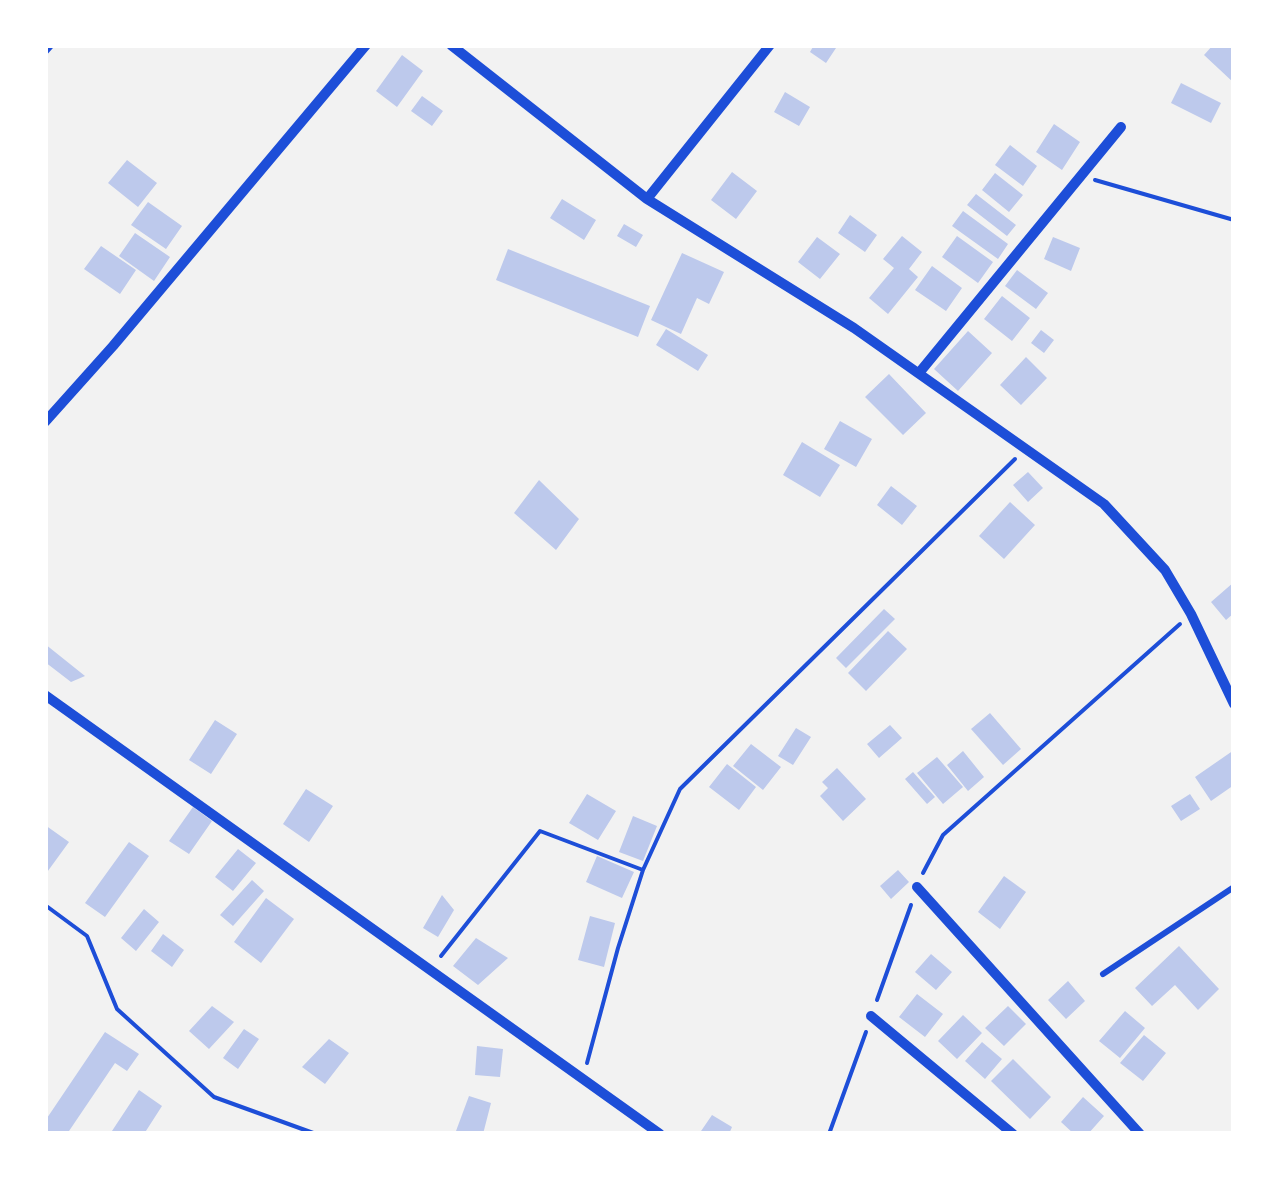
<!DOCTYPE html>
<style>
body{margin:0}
#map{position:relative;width:1279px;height:1179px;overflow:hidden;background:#f2f2f2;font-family:"Playfair Display",serif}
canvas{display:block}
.frame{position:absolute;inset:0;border:48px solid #fff;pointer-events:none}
</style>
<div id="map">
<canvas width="1279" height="1179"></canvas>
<div class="frame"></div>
</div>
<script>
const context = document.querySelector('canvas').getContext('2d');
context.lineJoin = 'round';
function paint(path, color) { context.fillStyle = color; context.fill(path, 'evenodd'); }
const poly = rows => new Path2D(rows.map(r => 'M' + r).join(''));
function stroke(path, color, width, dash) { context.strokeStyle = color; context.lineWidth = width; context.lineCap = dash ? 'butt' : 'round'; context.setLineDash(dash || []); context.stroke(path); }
const building = poly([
 [814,45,838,45,826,63,810,52],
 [1213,45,1234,45,1231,58,1234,60,1234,83,1204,55],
 [402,55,423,71,397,107,376,91],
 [1181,83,1221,103,1211,123,1171,103],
 [785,92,810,107,799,126,774,112],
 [422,96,443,111,432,126,411,111],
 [1054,124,1080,142,1062,170,1036,152],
 [1010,145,1037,166,1023,186,995,165],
 [127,160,157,183,138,207,108,183],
 [732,172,757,191,736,219,711,200],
 [995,173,1023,195,1009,212,982,190],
 [976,194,1016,225,1007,236,967,205],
 [562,199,596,220,584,240,550,218],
 [148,202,182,226,166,249,131,225],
 [963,211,1008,244,998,259,952,226],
 [850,215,877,235,865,252,838,233],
 [624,224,643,235,636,247,617,236],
 [135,233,170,257,154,281,119,256],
 [902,236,922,252,909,269,918,277,888,314,869,298,894,268,883,259],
 [957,236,993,262,978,283,942,257],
 [817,237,840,254,820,279,798,262],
 [1053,237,1080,248,1071,271,1044,259],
 [101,246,136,270,120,294,84,269],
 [508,249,650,306,638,337,496,280],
 [682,253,724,272,709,304,697,298,681,334,651,320],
 [932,266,962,288,946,311,915,290],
 [1017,270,1048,293,1036,309,1005,286],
 [1002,296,1030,318,1012,341,984,319],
 [666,329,708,355,698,371,656,345],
 [1041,330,1054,340,1044,353,1031,343],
 [968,331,992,353,958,391,934,369],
 [1026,357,1047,378,1021,405,1000,385],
 [889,374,926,413,903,435,865,397],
 [840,421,872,439,856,467,824,449],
 [802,442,840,465,820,497,783,475],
 [1028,472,1043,488,1028,502,1013,485],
 [539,480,579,519,556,550,514,513],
 [891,486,917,506,902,525,877,505],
 [1010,502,1035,525,1004,559,979,536],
 [1234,582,1234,613,1226,620,1211,602],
 [884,609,895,619,846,668,836,658],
 [888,631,907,649,866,691,848,673],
 [45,644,85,676,71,682,45,662],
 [990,713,1021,749,1003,765,971,729],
 [215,720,237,734,211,774,189,760],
 [890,725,902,738,879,758,867,744],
 [796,728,811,737,793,765,778,756],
 [751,744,781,767,763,790,733,766],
 [1234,750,1234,785,1211,801,1195,777],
 [963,751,984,777,968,791,947,765],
 [937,757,963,787,943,804,917,773],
 [727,764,756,787,739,810,709,787],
 [837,768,866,799,843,821,820,796,828,788,822,782],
 [913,772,935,797,927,804,905,779],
 [306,789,333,806,309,842,283,824],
 [587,794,616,811,598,840,569,823],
 [1190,794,1200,809,1181,821,1171,806],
 [193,807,212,821,189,854,169,841],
 [633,816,657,826,643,861,619,852],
 [45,825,69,842,45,875],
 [129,842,149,856,105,917,85,903],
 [238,849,256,863,233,891,215,877],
 [597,856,634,872,622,898,586,882],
 [898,870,909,882,891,899,880,886],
 [1004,876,1026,892,1000,929,978,912],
 [252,880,264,891,233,926,220,915],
 [442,895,454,910,438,937,423,928],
 [266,898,294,919,261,963,234,942],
 [144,909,159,922,136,951,121,938],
 [590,916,615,923,604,967,578,960],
 [163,934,184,950,172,967,151,951],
 [476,938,508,958,478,985,453,966],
 [1179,946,1219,989,1198,1010,1175,985,1152,1006,1135,988],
 [931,954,952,972,936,990,915,972],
 [1068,981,1085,1001,1066,1019,1048,1000],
 [917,994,943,1014,925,1037,899,1017],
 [212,1006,234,1022,209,1049,189,1031],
 [1008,1006,1026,1024,1004,1046,985,1028],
 [1125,1011,1145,1028,1120,1058,1099,1041],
 [963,1015,982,1033,957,1059,938,1041],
 [244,1029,259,1039,238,1069,223,1058],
 [105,1032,139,1054,127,1071,115,1063,67,1134,45,1134,45,1121],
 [1144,1035,1166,1053,1143,1081,1120,1063],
 [329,1039,349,1053,325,1084,302,1067],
 [982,1042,1002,1059,985,1079,965,1061],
 [477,1046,503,1049,500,1077,475,1075],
 [1013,1059,1051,1097,1030,1119,991,1081],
 [139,1090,162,1106,144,1134,110,1134],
 [469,1096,491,1103,483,1134,456,1131],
 [1083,1097,1104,1116,1088,1134,1074,1134,1061,1122],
 [712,1115,732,1127,729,1134,699,1134]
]);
const path = poly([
 [45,54,53,45],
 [1095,180,1234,220],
 [923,873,943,835,1180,624],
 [45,905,87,936,117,1009,214,1097,316,1134],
 [441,956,540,831,643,870],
 [877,1000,911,905],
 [587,1063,618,948,643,870,680,789,1015,459],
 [829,1134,866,1032]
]);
const service = poly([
 [1103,974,1234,887]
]);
const minor = poly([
 [451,45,647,199,854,328,1104,504,1165,570,1191,614,1234,704],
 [647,199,770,45],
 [919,373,1121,127],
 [45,422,113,346,366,45],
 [45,695,660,1134],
 [917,887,1140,1134],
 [871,1016,1013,1134]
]);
paint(building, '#bdc9ec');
stroke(path, '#1d4ed8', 4);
stroke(service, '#1d4ed8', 6);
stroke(minor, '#1d4ed8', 10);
</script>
